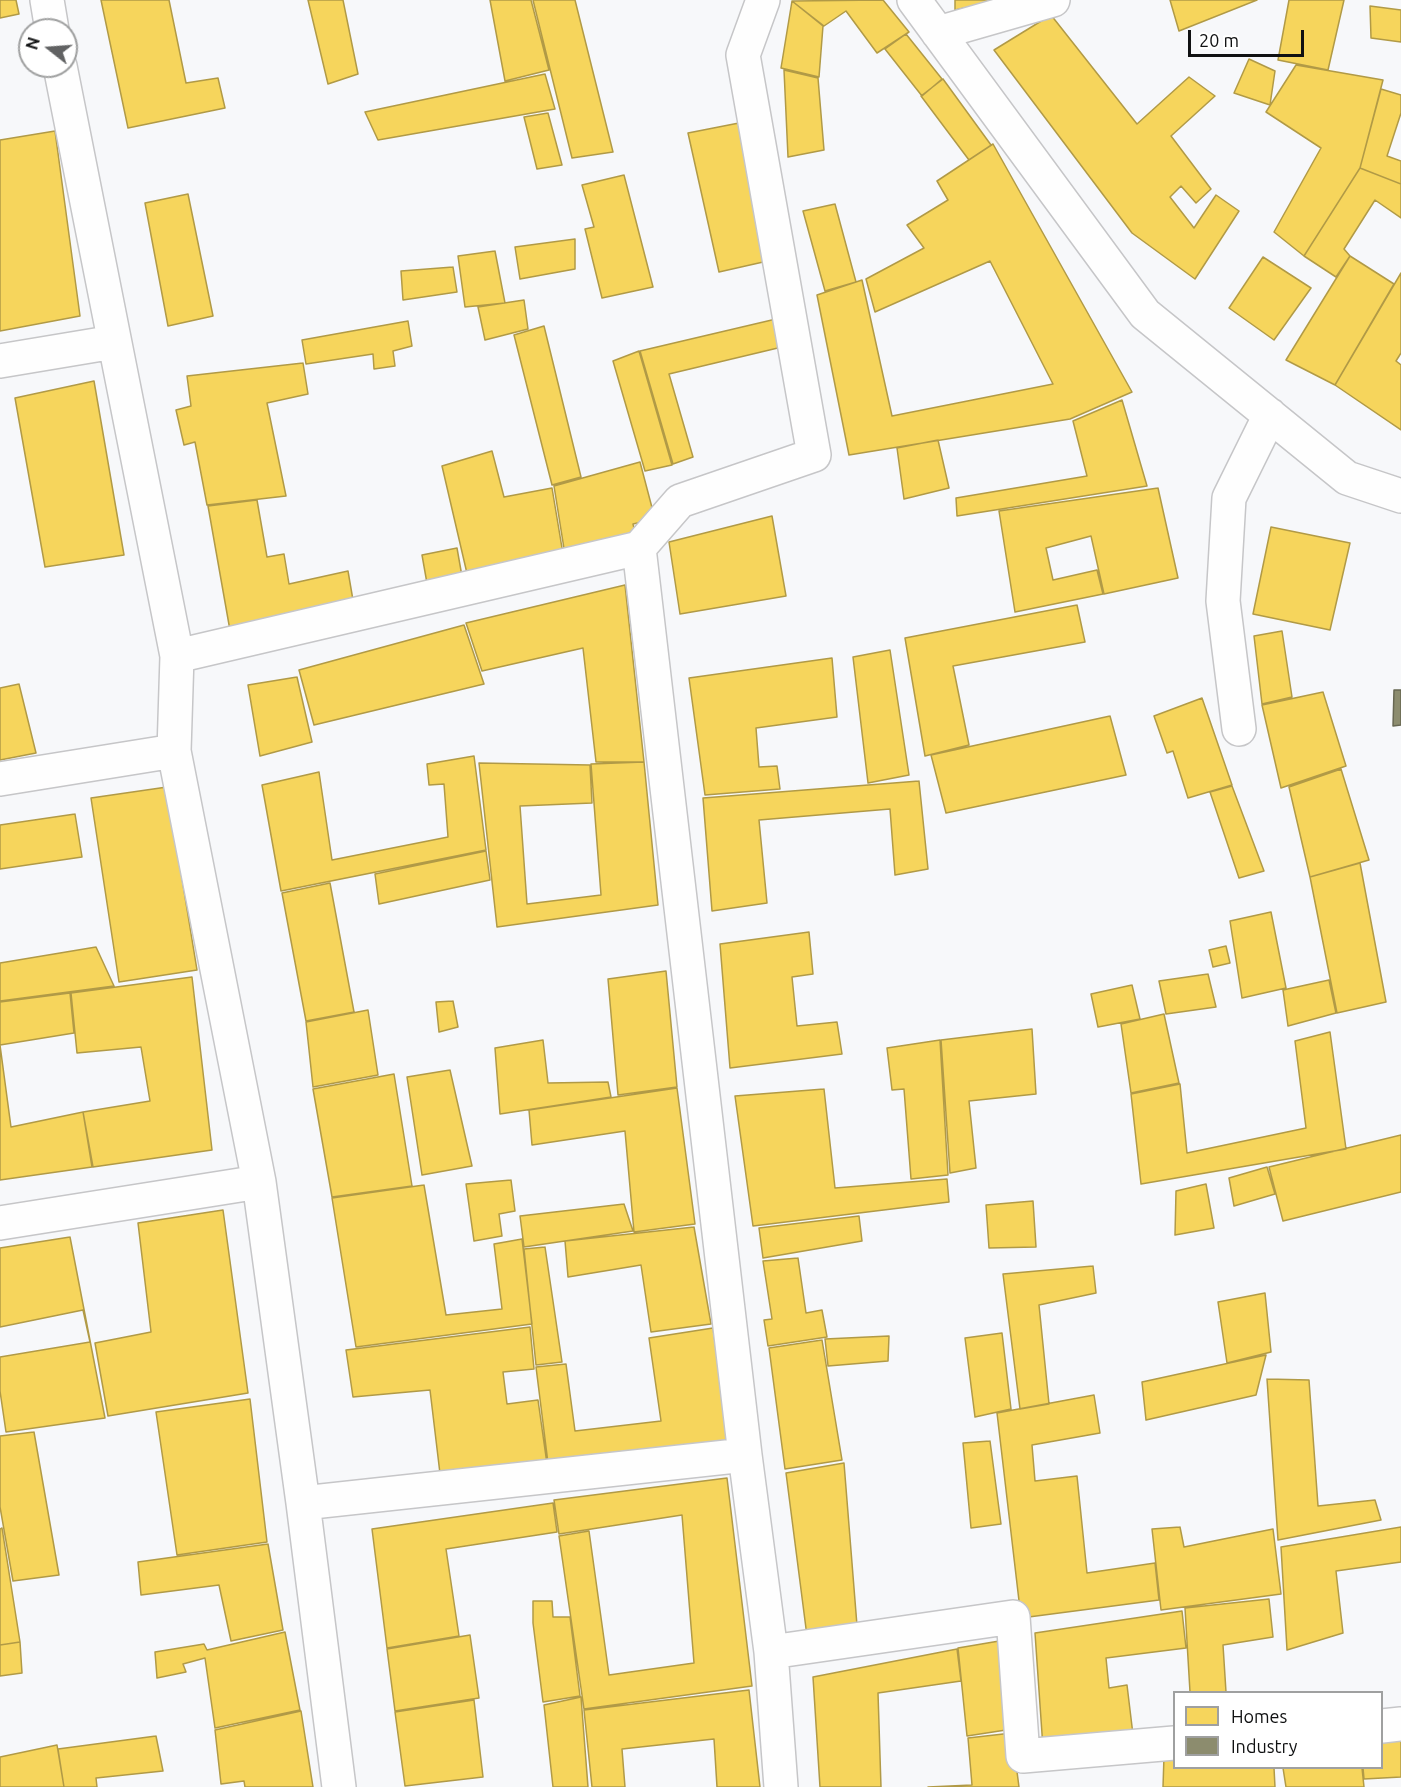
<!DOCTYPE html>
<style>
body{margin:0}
#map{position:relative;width:1401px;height:1787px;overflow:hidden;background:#f7f8fa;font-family:Ubuntu,sans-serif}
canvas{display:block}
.legend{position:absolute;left:1173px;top:1691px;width:210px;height:78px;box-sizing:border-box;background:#fff;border:2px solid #9fa0a0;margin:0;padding:8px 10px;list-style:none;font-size:18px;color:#101112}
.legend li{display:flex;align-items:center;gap:12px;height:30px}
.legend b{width:30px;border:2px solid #9fa0a0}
.north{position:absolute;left:18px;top:18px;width:60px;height:60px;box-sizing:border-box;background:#fff;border:2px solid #9fa0a0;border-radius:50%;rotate:287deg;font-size:16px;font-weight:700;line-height:24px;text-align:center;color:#101112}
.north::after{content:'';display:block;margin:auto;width:21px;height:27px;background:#616263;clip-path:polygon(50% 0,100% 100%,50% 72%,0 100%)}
.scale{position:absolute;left:1188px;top:30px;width:116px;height:27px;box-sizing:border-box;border:3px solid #101112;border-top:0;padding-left:8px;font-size:18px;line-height:21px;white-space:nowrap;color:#101112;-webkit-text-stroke:4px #fff;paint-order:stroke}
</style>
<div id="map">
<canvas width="1401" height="1787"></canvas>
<ul class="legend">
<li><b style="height:16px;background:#f6d55c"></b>Homes</li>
<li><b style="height:16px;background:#8c8c6e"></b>Industry</li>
</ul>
<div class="north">N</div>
<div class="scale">20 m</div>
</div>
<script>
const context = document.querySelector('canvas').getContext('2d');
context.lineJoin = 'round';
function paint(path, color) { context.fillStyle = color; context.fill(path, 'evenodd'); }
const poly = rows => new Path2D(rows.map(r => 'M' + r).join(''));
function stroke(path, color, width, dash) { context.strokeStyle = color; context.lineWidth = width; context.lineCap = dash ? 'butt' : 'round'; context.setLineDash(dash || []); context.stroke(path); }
const homes = poly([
 [0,0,16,0,19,14,0,18,0,0],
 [101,0,169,0,186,83,218,78,225,108,128,128,101,0],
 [308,0,343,0,358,74,328,84,308,0],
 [490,0,531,0,549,70,505,81,490,0],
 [533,0,575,0,613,152,572,158,533,0],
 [883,0,909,32,877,53,846,11,824,26,792,1,883,0],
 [955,0,1003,0,955,10,955,0],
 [1170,0,1257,0,1179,31,1170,0],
 [1289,0,1344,0,1328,70,1278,60,1289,0],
 [792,1,823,26,819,77,781,68,792,1],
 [1370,6,1401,10,1401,42,1371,38,1370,6],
 [1051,15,1137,124,1189,77,1215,96,1171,136,1211,189,1196,203,1181,186,1170,197,1194,228,1216,195,1239,211,1195,279,1132,233,994,50,1051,15],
 [906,34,942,79,922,96,885,49,906,34],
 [1249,59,1275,71,1270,105,1234,93,1249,59],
 [1296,65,1383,80,1360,168,1304,256,1274,232,1321,148,1266,112,1296,65],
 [784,70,818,78,824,150,788,157,784,70],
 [545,74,555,109,378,140,365,112,545,74],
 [943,79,991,145,969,160,921,96,943,79],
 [1381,89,1401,95,1401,113,1387,156,1401,161,1401,184,1360,168,1381,89],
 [548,113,562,165,537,169,524,117,548,113],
 [744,122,772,260,719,272,688,133,744,122],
 [55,131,80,316,0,331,0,140,55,131],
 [993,144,1132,392,1070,419,849,455,817,295,862,280,892,416,1053,384,990,261,875,312,866,279,924,248,907,225,948,200,937,181,993,144],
 [1360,168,1401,184,1401,218,1375,200,1344,249,1350,256,1336,277,1304,256,1360,168],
 [624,175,653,287,602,298,585,229,594,227,582,185,624,175],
 [188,194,213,316,168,326,145,203,188,194],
 [835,204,856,282,825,291,803,211,835,204],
 [575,239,575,269,520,279,515,247,575,239],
 [495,251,505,303,465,307,458,256,495,251],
 [1350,256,1394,284,1335,385,1286,360,1350,256],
 [1263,257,1311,288,1274,340,1229,308,1263,257],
 [453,267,457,292,403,300,401,271,453,267],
 [1401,273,1401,353,1396,361,1401,365,1401,430,1335,385,1401,273],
 [524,300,528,329,485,340,478,307,524,300],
 [776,319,782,347,669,374,693,457,673,464,640,351,776,319],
 [408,321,412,346,393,351,395,366,374,369,373,354,306,364,302,340,408,321],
 [544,326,581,477,552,485,514,335,544,326],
 [639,351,672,465,645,471,613,361,639,351],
 [303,363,308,394,267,403,286,496,207,505,195,442,184,445,176,410,191,406,187,376,303,363],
 [94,381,124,555,45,567,15,398,94,381],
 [1122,400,1147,486,957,516,956,498,1087,476,1073,421,1122,400],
 [938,440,949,488,904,499,897,448,938,440],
 [492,451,504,497,552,488,564,560,469,582,442,466,492,451],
 [640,462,655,519,633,524,638,546,566,561,554,486,640,462],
 [1158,488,1178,578,1104,594,1091,536,1046,548,1053,580,1097,570,1103,594,1015,612,999,511,1158,488],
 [257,500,267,557,284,554,289,584,348,571,354,606,231,636,208,506,257,500],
 [772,516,786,596,680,614,669,542,772,516],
 [1271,527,1350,543,1330,630,1253,614,1271,527],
 [457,548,463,582,428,589,422,555,457,548],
 [625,585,644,762,596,762,583,648,482,671,466,623,625,585],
 [1077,605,1085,642,953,666,969,745,925,756,905,638,1077,605],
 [464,625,484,684,314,725,299,670,464,625],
 [1282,631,1292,697,1262,704,1254,636,1282,631],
 [890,650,909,775,868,783,853,657,890,650],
 [832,658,837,717,756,728,759,767,777,766,780,789,705,795,689,678,832,658],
 [297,677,312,742,260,756,248,685,297,677],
 [19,684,36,753,0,760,0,688,19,684],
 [1323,692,1346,766,1281,788,1262,705,1323,692],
 [1202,698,1232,785,1188,798,1173,751,1167,753,1154,716,1202,698],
 [1110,716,1126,775,946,813,931,755,1110,716],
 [474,756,486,850,281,891,262,785,319,772,332,860,448,837,444,784,429,785,427,764,474,756],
 [644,762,658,905,497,927,479,763,590,765,592,803,520,806,527,904,601,895,591,764,644,762],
 [1341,769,1369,860,1310,877,1289,787,1341,769],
 [919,781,928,869,895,875,890,809,759,820,767,903,712,911,703,798,919,781],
 [1232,786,1264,871,1239,878,1210,792,1232,786],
 [167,787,197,970,119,982,91,798,167,787],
 [75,814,82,857,0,869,0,825,75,814],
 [486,851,490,880,379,904,375,874,486,851],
 [1360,863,1386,1002,1337,1013,1310,877,1360,863],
 [330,883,354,1012,306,1021,282,893,330,883],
 [1271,912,1286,988,1242,998,1230,921,1271,912],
 [809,932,813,974,792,977,797,1026,837,1022,842,1054,730,1068,720,944,809,932],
 [1226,946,1230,963,1213,967,1209,950,1226,946],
 [96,947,114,986,0,1001,0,963,96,947],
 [666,971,677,1087,618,1095,608,979,666,971],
 [1208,974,1216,1007,1166,1014,1159,981,1208,974],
 [192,977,212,1150,93,1167,83,1112,150,1101,141,1047,77,1053,71,993,192,977],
 [1329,980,1336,1013,1288,1026,1283,990,1329,980],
 [1132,985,1140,1019,1098,1027,1091,994,1132,985],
 [70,993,74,1033,0,1045,11,1127,83,1112,92,1167,0,1180,0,1002,70,993],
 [453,1001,458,1027,439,1032,436,1002,453,1001],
 [368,1010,378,1075,313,1087,306,1022,368,1010],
 [1164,1014,1179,1083,1131,1093,1121,1024,1164,1014],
 [1032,1029,1036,1094,969,1101,976,1168,950,1173,941,1040,1032,1029],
 [1330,1032,1346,1149,1141,1184,1131,1094,1180,1084,1187,1153,1306,1128,1295,1041,1330,1032],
 [543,1040,548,1083,608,1082,611,1097,500,1114,495,1048,543,1040],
 [940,1040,948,1175,911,1179,904,1089,892,1090,887,1048,940,1040],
 [450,1070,472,1166,422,1175,407,1077,450,1070],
 [394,1074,412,1186,332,1197,313,1089,394,1074],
 [677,1088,695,1224,634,1232,625,1131,532,1145,529,1110,677,1088],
 [824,1089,835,1188,947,1179,949,1202,753,1226,735,1096,824,1089],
 [1401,1135,1401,1192,1283,1221,1269,1167,1401,1135],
 [1267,1167,1275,1194,1234,1206,1229,1178,1267,1167],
 [511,1180,515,1211,499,1214,502,1236,474,1241,466,1184,511,1180],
 [1206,1184,1214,1228,1175,1235,1176,1191,1206,1184],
 [424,1185,446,1315,502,1309,494,1244,522,1239,532,1324,356,1347,332,1198,424,1185],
 [1033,1201,1036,1247,989,1248,986,1205,1033,1201],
 [624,1204,633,1231,524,1247,520,1216,624,1204],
 [223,1210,248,1393,108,1416,95,1343,151,1332,138,1223,223,1210],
 [859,1216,862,1241,763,1258,759,1228,859,1216],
 [694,1227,711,1324,651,1332,641,1265,568,1277,565,1241,694,1227],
 [70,1237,105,1418,6,1432,0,1391,0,1357,90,1342,83,1310,0,1327,0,1248,70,1237],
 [545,1247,562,1362,536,1365,524,1249,545,1247],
 [798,1258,806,1313,822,1310,827,1337,768,1346,764,1320,772,1319,763,1261,798,1258],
 [1093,1266,1096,1293,1039,1305,1049,1404,1020,1409,1003,1274,1093,1266],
 [1265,1293,1271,1352,1227,1363,1218,1302,1265,1293],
 [530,1327,534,1369,503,1372,507,1404,538,1400,548,1471,441,1482,430,1390,353,1397,346,1350,530,1327],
 [713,1328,730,1451,549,1471,536,1367,566,1364,575,1431,661,1421,649,1338,713,1328],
 [1002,1333,1011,1409,975,1417,965,1338,1002,1333],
 [889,1336,888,1361,828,1366,825,1339,889,1336],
 [822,1340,842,1460,785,1469,769,1348,822,1340],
 [1266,1355,1256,1395,1146,1420,1142,1382,1266,1355],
 [1267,1379,1309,1380,1318,1506,1375,1500,1381,1520,1278,1540,1267,1379],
 [1094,1395,1100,1433,1032,1445,1035,1481,1077,1476,1087,1573,1155,1563,1159,1600,1021,1618,997,1413,1094,1395],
 [250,1399,267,1542,177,1555,156,1412,250,1399],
 [34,1432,59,1575,13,1581,0,1507,0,1436,34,1432],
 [990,1441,1001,1524,971,1528,963,1443,990,1441],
 [844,1463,858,1638,808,1644,786,1473,844,1463],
 [727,1478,752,1686,584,1709,559,1536,589,1531,609,1675,694,1663,682,1515,559,1534,554,1500,727,1478],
 [553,1503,557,1532,446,1549,459,1636,387,1648,372,1529,553,1503],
 [1180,1527,1184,1547,1273,1529,1281,1594,1161,1610,1152,1529,1180,1527],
 [1401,1527,1401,1562,1336,1571,1343,1633,1287,1650,1281,1547,1401,1527],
 [2,1528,20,1642,0,1645,0,1529,2,1528],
 [268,1544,283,1630,231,1641,219,1585,141,1595,138,1562,268,1544],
 [1269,1599,1273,1637,1223,1645,1226,1692,1190,1692,1185,1608,1269,1599],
 [533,1601,552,1601,553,1617,570,1617,580,1696,543,1702,533,1623,533,1601],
 [1182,1611,1186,1648,1106,1658,1109,1688,1127,1685,1134,1743,1043,1748,1035,1633,1182,1611],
 [285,1632,300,1710,215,1728,205,1658,183,1664,186,1672,157,1678,155,1652,204,1644,207,1650,285,1632],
 [470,1635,479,1698,395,1711,387,1649,470,1635],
 [1011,1639,1019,1728,967,1736,958,1648,1011,1639],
 [20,1642,22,1673,0,1676,0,1645,20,1642],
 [957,1649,961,1681,878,1693,881,1787,820,1787,813,1677,957,1649],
 [749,1690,760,1787,717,1787,714,1739,622,1749,625,1787,592,1787,584,1710,749,1690],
 [581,1697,588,1787,553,1787,544,1705,581,1697],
 [474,1700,483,1777,405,1786,395,1712,474,1700],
 [301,1711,313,1787,245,1787,244,1781,221,1784,215,1730,301,1711],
 [1401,1731,1401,1777,1364,1779,1363,1768,1382,1768,1382,1732,1401,1731],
 [1012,1733,1019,1787,928,1787,972,1785,968,1738,1012,1733],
 [156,1736,163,1771,96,1778,97,1787,64,1787,58,1749,156,1736],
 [57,1745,64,1787,0,1787,0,1757,57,1745],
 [1174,1755,1174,1768,1274,1768,1275,1787,1163,1787,1164,1756,1174,1755],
 [1283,1768,1362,1768,1364,1787,1286,1787,1283,1768]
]);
const industry = poly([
 [1394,690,1401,690,1401,725,1393,726,1394,690]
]);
const street = poly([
 [47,0,52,30],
 [914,0,1145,314,1347,478,1401,496],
 [938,33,1053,0],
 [60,66,177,656,174,751,259,1182,303,1503,339,1787],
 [0,361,114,342],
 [639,548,745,1455,771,1652,781,1787],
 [177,656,639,548,680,501,814,455,743,55,763,0],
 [1239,729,1223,601,1229,498,1270,415],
 [0,779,174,751],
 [0,1223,259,1182],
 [303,1503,745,1455],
 [771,1652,1013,1617,1023,1756,1174,1743],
 [1382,1726,1401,1724]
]);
paint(homes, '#f6d55c');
stroke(homes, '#b19a46', 1.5);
paint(industry, '#8c8c6e');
stroke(industry, '#676752', 1.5);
stroke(street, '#c6c6c8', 36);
stroke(street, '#fefefe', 33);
</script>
